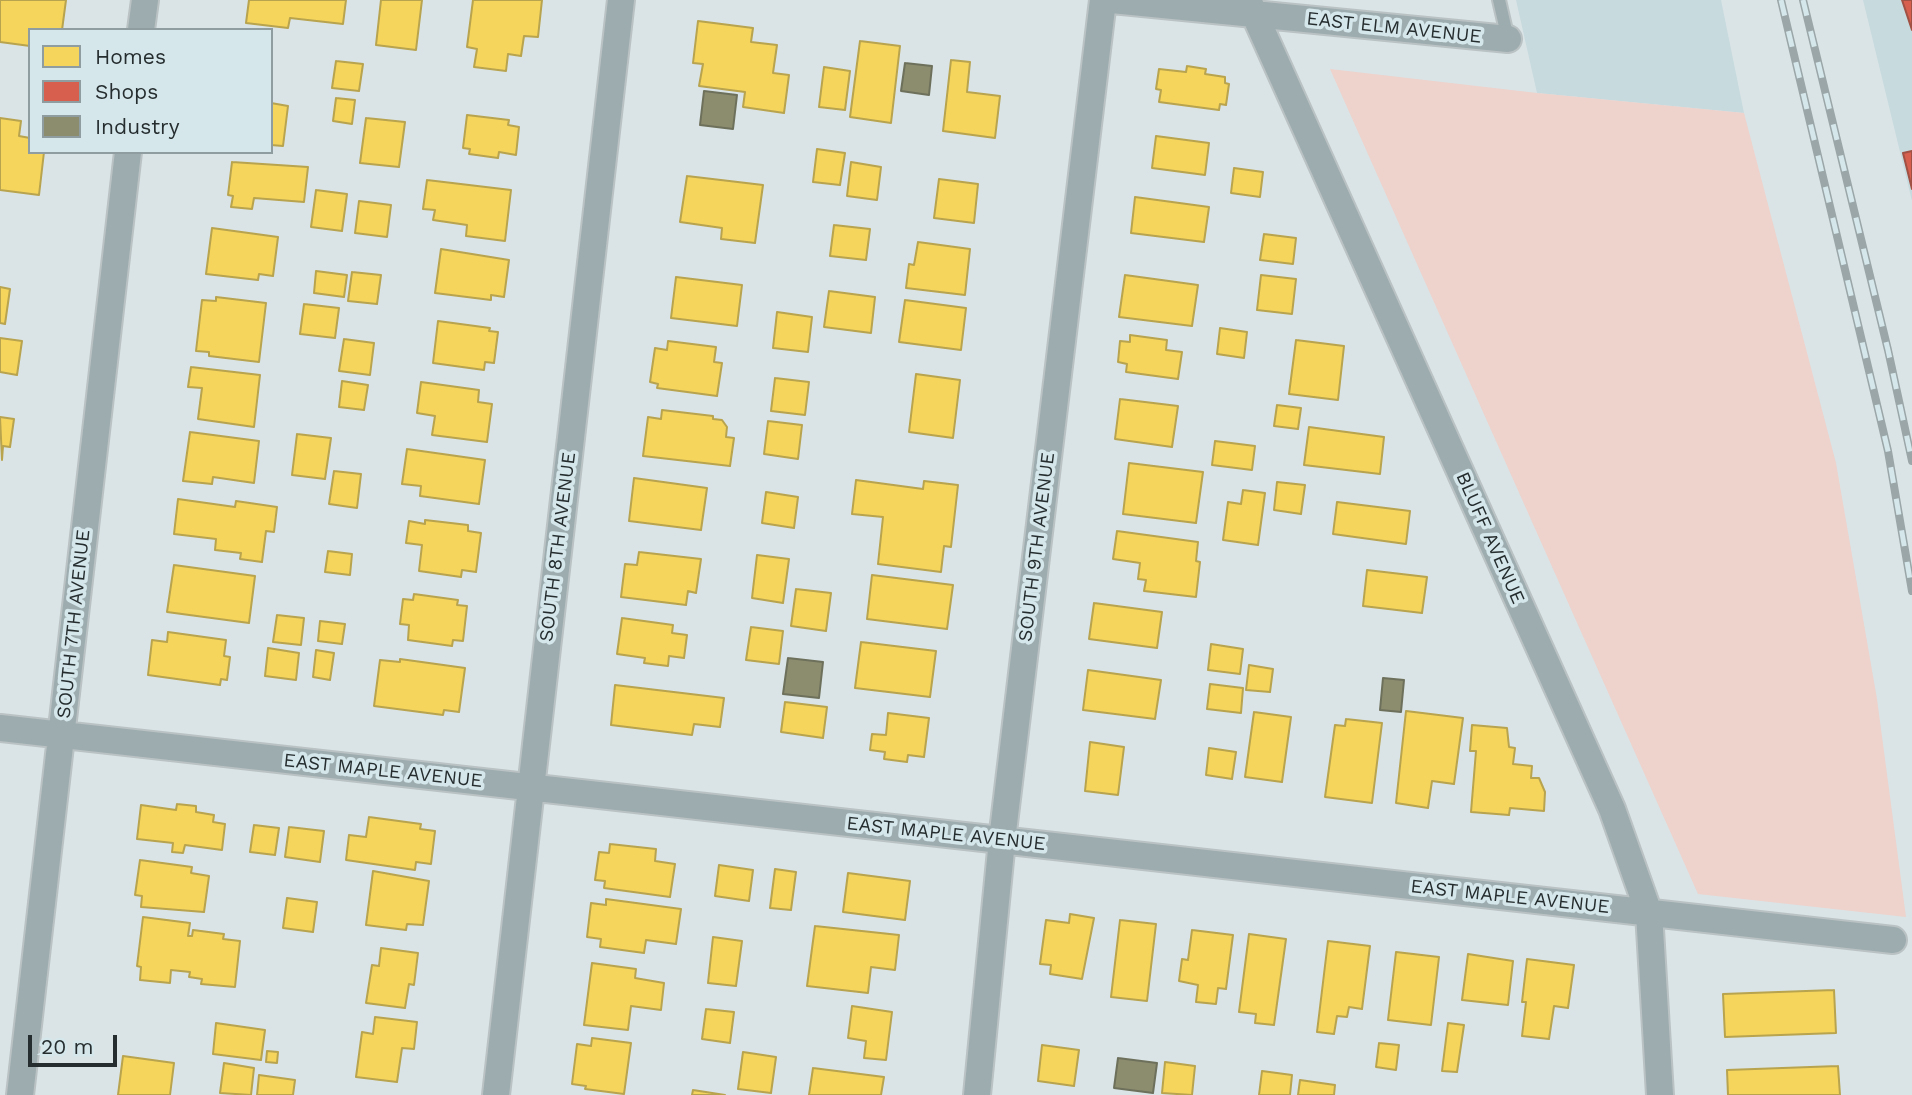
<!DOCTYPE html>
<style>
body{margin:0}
#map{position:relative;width:1912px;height:1095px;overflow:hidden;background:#dae4e6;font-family:"Work Sans",sans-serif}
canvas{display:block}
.legend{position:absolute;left:28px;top:28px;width:245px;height:126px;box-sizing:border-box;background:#d5e7eb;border:2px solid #8f9da0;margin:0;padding:9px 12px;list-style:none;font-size:21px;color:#262d2f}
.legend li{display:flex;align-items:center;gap:14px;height:35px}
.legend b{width:35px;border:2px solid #8f9da0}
.scale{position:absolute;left:28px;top:1035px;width:89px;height:32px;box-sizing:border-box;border:4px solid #262d2f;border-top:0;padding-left:9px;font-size:21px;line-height:24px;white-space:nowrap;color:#262d2f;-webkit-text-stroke:5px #d5e7eb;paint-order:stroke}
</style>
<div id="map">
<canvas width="1912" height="1095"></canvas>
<ul class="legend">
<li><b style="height:19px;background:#f6d55c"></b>Homes</li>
<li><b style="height:19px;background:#d6604d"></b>Shops</li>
<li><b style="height:19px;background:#8c8c6e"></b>Industry</li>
</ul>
<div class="scale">20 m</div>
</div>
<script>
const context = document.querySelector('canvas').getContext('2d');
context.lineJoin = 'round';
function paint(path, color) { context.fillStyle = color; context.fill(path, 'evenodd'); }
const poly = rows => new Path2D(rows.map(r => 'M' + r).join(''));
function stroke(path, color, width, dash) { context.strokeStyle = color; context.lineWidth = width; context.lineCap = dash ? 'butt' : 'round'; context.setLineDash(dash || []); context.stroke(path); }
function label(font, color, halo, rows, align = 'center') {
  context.font = font + ' "Work Sans",sans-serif'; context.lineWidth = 7; context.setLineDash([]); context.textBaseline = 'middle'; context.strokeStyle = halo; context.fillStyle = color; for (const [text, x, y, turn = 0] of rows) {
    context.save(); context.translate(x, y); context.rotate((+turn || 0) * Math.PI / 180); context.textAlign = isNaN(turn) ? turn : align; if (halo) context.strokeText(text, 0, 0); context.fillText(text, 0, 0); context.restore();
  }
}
const built = poly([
 [1516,0,1721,0,1744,113,1537,93],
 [1863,0,1912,0,1912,201]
]);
const green = poly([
 [1330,69,1537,93,1744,113,1836,463,1877,699,1906,917,1698,894]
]);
const homes = poly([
 [0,0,66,0,62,30,30,30,30,46,0,42,0,0],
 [249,0,346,0,343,24,290,18,288,28,246,23,249,0],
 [381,0,422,0,416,50,376,45,381,0],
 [473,0,542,0,538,37,524,36,521,56,508,54,506,71,474,67,477,49,467,47,473,0],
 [698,21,753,28,751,42,777,45,773,73,789,75,784,113,743,107,745,92,699,86,703,64,693,63,698,21],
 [860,41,900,46,891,123,850,117,860,41],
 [951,60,970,62,967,92,1000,96,995,138,943,131,951,60],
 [336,61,363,64,359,91,332,88,336,61],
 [1187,66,1206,69,1205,74,1225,77,1225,83,1229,84,1226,105,1220,104,1219,110,1159,102,1161,90,1156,89,1159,69,1186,72,1187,66],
 [824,67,850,71,845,110,819,107,824,67],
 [336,98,355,100,352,124,333,121,336,98],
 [271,103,288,106,283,146,271,145,271,103],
 [467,115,509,120,508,125,519,127,516,155,499,152,498,158,469,154,470,149,463,148,467,115],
 [0,118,21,121,19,136,30,138,30,152,44,152,39,195,0,190,0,118],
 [366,118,405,122,399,167,360,163,366,118],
 [1156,136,1209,143,1205,175,1152,168,1156,136],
 [817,149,845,153,840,185,813,182,817,149],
 [232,162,308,167,304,202,254,198,252,209,231,207,233,196,228,195,232,162],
 [851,162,881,167,877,200,847,196,851,162],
 [1234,168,1263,172,1260,197,1231,193,1234,168],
 [687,176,763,185,755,243,721,239,722,228,680,222,687,176],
 [939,179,978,184,974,223,934,218,939,179],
 [427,180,511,190,505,241,466,236,467,225,433,220,435,210,423,209,427,180],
 [316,190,347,194,342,231,311,227,316,190],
 [1135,197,1209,207,1204,242,1131,233,1135,197],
 [359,201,391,205,387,237,355,233,359,201],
 [834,225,870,229,866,260,830,256,834,225],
 [212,228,278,237,273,276,259,274,258,280,206,274,212,228],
 [1264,234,1296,238,1293,264,1260,260,1264,234],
 [918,242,970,249,965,295,906,288,909,264,914,265,918,242],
 [441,249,509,260,504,297,491,295,491,300,435,293,441,249],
 [316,271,347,275,344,297,314,293,316,271],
 [352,272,381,275,377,304,348,301,352,272],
 [1125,275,1198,285,1192,326,1119,317,1125,275],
 [1261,275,1296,279,1292,314,1257,310,1261,275],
 [676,277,742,285,737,326,671,318,676,277],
 [0,287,10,289,5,324,0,323,0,287],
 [829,291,875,297,871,333,824,327,829,291],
 [216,297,266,303,259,362,209,356,209,352,196,351,202,300,216,301,216,297],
 [905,300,966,308,961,350,899,342,905,300],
 [304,304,339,308,335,338,300,334,304,304],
 [777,312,812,317,808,352,773,348,777,312],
 [438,321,490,328,489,331,498,332,494,363,485,362,484,370,433,363,438,321],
 [1220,328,1247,332,1244,358,1217,354,1220,328],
 [1130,335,1167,340,1166,350,1182,352,1178,379,1126,372,1127,364,1118,362,1120,341,1130,342,1130,335],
 [0,338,22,341,17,375,0,372,0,338],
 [344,339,374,343,370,375,339,371,344,339],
 [1296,340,1344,346,1338,400,1289,394,1296,340],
 [668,341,716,347,714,362,722,363,717,396,657,388,658,384,650,382,655,348,667,350,668,341],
 [191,367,260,375,254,427,198,419,202,388,188,387,191,367],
 [916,374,960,380,953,438,909,432,916,374],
 [775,378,809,382,805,415,771,411,775,378],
 [342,381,368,385,364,410,339,407,342,381],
 [421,382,479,390,478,402,492,404,487,442,432,435,435,416,417,413,421,382],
 [1120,399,1178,406,1172,447,1115,439,1120,399],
 [1277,405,1301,408,1298,429,1274,426,1277,405],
 [662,410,713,416,713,419,722,420,727,427,726,437,734,438,730,466,643,456,648,417,661,419,662,410],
 [0,417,14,419,10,447,3,446,2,460,0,417],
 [768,421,802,425,798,459,764,454,768,421],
 [1309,427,1384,437,1380,474,1304,465,1309,427],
 [190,432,259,441,254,483,213,477,212,484,183,481,190,432],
 [297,434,331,438,325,479,292,475,297,434],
 [1215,441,1255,446,1252,470,1212,465,1215,441],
 [407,449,485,460,479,504,420,496,421,486,402,484,407,449],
 [1129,463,1203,472,1196,523,1123,514,1129,463],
 [334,471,361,474,357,508,329,504,334,471],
 [634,478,707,488,701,530,629,521,634,478],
 [856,480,923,489,924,481,958,485,951,547,944,546,941,572,878,564,883,517,852,514,856,480],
 [1277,482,1305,485,1301,514,1274,510,1277,482],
 [1243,490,1265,493,1258,545,1223,540,1228,502,1241,504,1243,490],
 [766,492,798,497,794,528,762,523,766,492],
 [178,499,235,507,236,501,277,507,274,532,266,531,262,562,240,559,241,553,215,550,216,539,174,534,178,499],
 [1337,502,1410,511,1406,544,1333,534,1337,502],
 [425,520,468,525,468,531,481,533,476,572,462,570,461,577,419,571,422,545,406,543,409,521,425,524,425,520],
 [1117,531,1198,542,1196,561,1200,562,1196,597,1144,591,1146,580,1138,579,1140,563,1113,559,1117,531],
 [328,551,352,554,350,575,325,572,328,551],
 [639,552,701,559,696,593,688,591,686,605,621,597,625,564,637,565,639,552],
 [757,555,789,559,783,603,752,598,757,555],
 [174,565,255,576,249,623,167,612,174,565],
 [1367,570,1427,577,1422,613,1363,606,1367,570],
 [872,575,953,585,947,629,867,619,872,575],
 [796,589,831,593,826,631,791,626,796,589],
 [414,594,458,600,457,605,467,606,463,641,453,640,452,646,408,640,409,625,400,624,403,599,413,600,414,594],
 [1094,603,1162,612,1157,648,1089,639,1094,603],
 [277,615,304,618,301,645,273,642,277,615],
 [622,618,673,625,672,633,687,635,684,658,669,656,668,666,644,663,645,658,617,654,622,618],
 [320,621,345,624,342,644,318,641,320,621],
 [751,627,783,631,779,664,746,660,751,627],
 [168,632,226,640,224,656,230,657,227,680,221,679,220,685,148,675,152,640,167,642,168,632],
 [861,642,936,651,930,697,855,688,861,642],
 [1211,644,1243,649,1240,674,1208,670,1211,644],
 [268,648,299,653,296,680,265,676,268,648],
 [316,650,334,653,330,680,313,677,316,650],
 [400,659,465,668,459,712,444,710,443,715,374,706,380,660,400,662,400,659],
 [1249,665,1273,669,1270,692,1246,690,1249,665],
 [1088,670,1161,680,1155,719,1083,710,1088,670],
 [1210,684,1243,688,1241,713,1207,709,1210,684],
 [615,685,724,698,720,727,694,724,692,735,611,725,615,685],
 [785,702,827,707,823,738,781,732,785,702],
 [1406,711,1463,718,1454,784,1432,781,1428,808,1396,803,1406,711],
 [1254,712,1291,717,1282,782,1245,777,1254,712],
 [888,713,929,718,924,757,908,755,907,762,884,759,885,752,870,750,872,734,886,735,888,713],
 [1346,719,1382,723,1372,803,1325,797,1335,725,1345,726,1346,719],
 [1472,725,1507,728,1509,747,1515,748,1513,764,1532,766,1531,778,1539,778,1545,792,1544,811,1510,808,1509,815,1471,812,1476,751,1470,751,1472,725],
 [1090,742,1124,747,1118,795,1085,791,1090,742],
 [1209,748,1236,752,1232,779,1206,775,1209,748],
 [177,804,196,806,196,812,214,815,213,822,225,824,222,850,185,845,183,853,172,852,173,843,137,839,141,805,176,810,177,804],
 [369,817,421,824,420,829,435,831,431,864,416,862,415,870,346,860,349,835,366,837,369,817],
 [254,825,279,828,275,855,250,852,254,825],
 [289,827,324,831,320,862,285,857,289,827],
 [610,844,656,849,655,861,675,864,670,897,604,888,605,881,595,880,599,852,609,853,610,844],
 [140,860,192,867,191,873,209,876,204,912,141,907,142,896,135,895,140,860],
 [719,865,753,870,749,901,715,896,719,865],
 [775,869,796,872,791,910,770,908,775,869],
 [373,871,429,881,423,925,407,924,406,930,366,925,373,871],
 [848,873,910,881,905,920,843,912,848,873],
 [287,898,317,902,313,932,283,928,287,898],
 [606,899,681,909,676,944,646,940,644,953,600,947,601,939,587,937,591,903,606,905,606,899],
 [1070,914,1094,918,1082,979,1050,974,1051,965,1040,964,1046,920,1069,923,1070,914],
 [143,917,190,923,188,936,192,936,193,930,224,934,223,939,240,941,235,987,201,984,202,979,189,977,190,972,171,970,170,983,140,980,141,967,137,966,143,917],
 [1120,920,1156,924,1147,1001,1111,997,1120,920],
 [815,926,899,935,895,970,871,967,868,993,807,986,815,926],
 [1192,930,1233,935,1226,989,1218,988,1216,1004,1196,1002,1198,985,1179,981,1182,959,1188,960,1192,930],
 [1249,934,1286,939,1274,1025,1255,1023,1256,1014,1239,1012,1249,934],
 [713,937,742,941,736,986,708,983,713,937],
 [1328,941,1370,946,1362,1009,1349,1007,1347,1017,1337,1016,1334,1034,1317,1032,1328,941],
 [381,948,418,953,414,985,409,984,405,1008,366,1003,372,965,379,966,381,948],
 [1396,952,1439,957,1431,1025,1388,1020,1396,952],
 [1468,954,1513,961,1508,1005,1462,1000,1468,954],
 [1527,959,1574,965,1568,1008,1554,1006,1549,1039,1522,1036,1526,1002,1522,1002,1527,959],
 [592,963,636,969,635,978,664,983,661,1010,631,1006,628,1030,584,1025,592,963],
 [1834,990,1836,1033,1725,1037,1723,994,1834,990],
 [852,1006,892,1012,886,1060,864,1058,866,1041,848,1038,852,1006],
 [706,1009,734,1012,730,1043,702,1039,706,1009],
 [375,1017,417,1022,414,1049,402,1048,397,1082,356,1077,362,1032,373,1034,375,1017],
 [216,1023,265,1030,261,1060,213,1054,216,1023],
 [1448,1023,1464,1025,1457,1072,1442,1071,1448,1023],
 [592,1038,631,1043,624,1094,585,1089,586,1086,572,1084,577,1044,591,1046,592,1038],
 [1379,1043,1399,1045,1396,1070,1376,1067,1379,1043],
 [1042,1045,1079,1050,1074,1086,1038,1081,1042,1045],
 [267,1051,278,1052,277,1063,266,1062,267,1051],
 [743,1052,776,1057,771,1093,738,1089,743,1052],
 [123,1056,174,1063,170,1095,118,1095,123,1056],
 [1165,1062,1195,1066,1192,1095,1162,1093,1165,1062],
 [224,1063,254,1068,251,1095,220,1093,224,1063],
 [1838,1066,1840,1095,1728,1095,1727,1070,1838,1066],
 [813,1068,884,1077,881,1095,809,1095,813,1068],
 [1262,1071,1292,1075,1290,1095,1259,1095,1262,1071],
 [259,1075,295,1080,293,1095,257,1095,259,1075],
 [1300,1080,1335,1085,1334,1095,1298,1095,1300,1080],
 [693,1090,725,1095,692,1095,693,1090]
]);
const shops = poly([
 [1902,0,1912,0,1912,30,1902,0],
 [1912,151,1912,189,1903,153,1912,151]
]);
const industry = poly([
 [905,63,932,66,929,95,901,91,905,63],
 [704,91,737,95,733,129,700,125,704,91],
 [788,658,823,662,819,698,783,694,788,658],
 [1383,678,1404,680,1401,712,1380,710,1383,678],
 [1118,1058,1157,1063,1153,1093,1114,1088,1118,1058]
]);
const service = poly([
 [1499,0,1508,39]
]);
const minor = poly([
 [1112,0,1508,39],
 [1248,0,1612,809,1649,913,1660,1095],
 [141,30,145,0],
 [0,728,1893,940],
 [20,1095,128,152],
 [496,1095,621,0],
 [977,1095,1002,840,1103,0]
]);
const rail = poly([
 [1781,0,1888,451,1912,591],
 [1803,0,1888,350,1912,461]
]);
const streetNames = [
 ["EAST ELM AVENUE",1394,28,6],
 ["BLUFF AVENUE",1490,538,66],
 ["SOUTH 8TH AVENUE",558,547,-83],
 ["SOUTH 9TH AVENUE",1037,547,-83],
 ["SOUTH 7TH AVENUE",74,624,-84],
 ["EAST MAPLE AVENUE",383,771,6],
 ["EAST MAPLE AVENUE",946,834,6],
 ["EAST MAPLE AVENUE",1510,897,6]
];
paint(built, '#c7dade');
paint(green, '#eed2cc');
paint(homes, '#f6d55c');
stroke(homes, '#b8a34e', 2);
paint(shops, '#d6604d');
stroke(shops, '#a15144', 2);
paint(industry, '#8c8c6e');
stroke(industry, '#6d705b', 2);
stroke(service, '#bac2c4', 16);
stroke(minor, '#bac2c4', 30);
stroke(service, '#9dacaf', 12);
stroke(minor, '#9dacaf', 26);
stroke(rail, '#9aa6a8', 8);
stroke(rail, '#d5e7eb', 5, [16]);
label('19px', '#262d2f', '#d5e7eb', streetNames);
</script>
